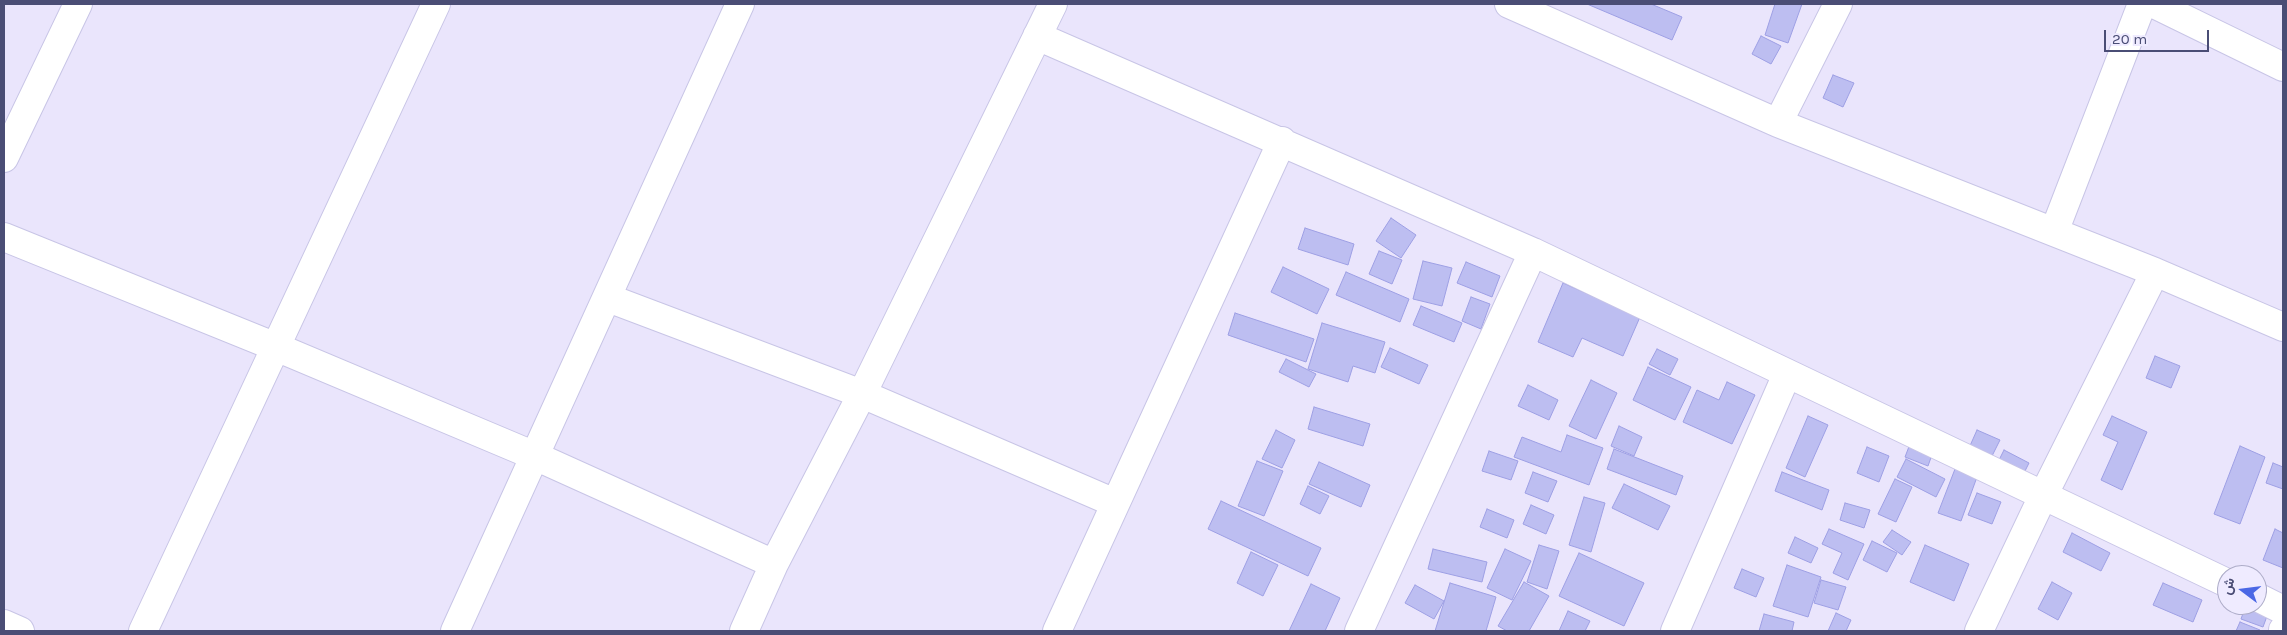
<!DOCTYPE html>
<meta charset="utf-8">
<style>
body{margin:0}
#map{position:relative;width:2287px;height:635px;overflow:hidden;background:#eae5fc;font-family:Karla,Vazirmatn,sans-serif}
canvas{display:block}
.frame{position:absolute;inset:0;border:5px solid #4a4d75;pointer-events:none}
.north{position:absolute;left:2217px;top:565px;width:50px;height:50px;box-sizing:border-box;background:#efebff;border:1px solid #adacc8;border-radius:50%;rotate:285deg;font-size:14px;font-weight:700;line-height:20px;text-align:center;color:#4a4d75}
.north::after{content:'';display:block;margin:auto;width:18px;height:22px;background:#4b68e5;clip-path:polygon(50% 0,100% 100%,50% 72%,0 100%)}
.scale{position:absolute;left:2104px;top:30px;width:105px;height:22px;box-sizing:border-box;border:2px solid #4a4d75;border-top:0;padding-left:6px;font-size:15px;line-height:18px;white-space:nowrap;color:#4a4d75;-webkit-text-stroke:4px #efebff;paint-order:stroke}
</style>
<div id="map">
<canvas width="2287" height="635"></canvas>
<div class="frame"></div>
<div class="north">ش</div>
<div class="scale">20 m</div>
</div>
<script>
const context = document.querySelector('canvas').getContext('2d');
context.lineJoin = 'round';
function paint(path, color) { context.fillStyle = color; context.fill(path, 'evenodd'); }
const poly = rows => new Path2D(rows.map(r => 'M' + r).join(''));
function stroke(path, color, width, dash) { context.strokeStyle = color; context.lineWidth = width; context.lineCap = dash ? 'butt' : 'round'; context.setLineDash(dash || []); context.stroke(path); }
const building = poly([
 [1587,4,1651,4,1682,17,1672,40,1587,4],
 [1775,4,1802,4,1788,43,1765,35,1775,4],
 [1761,36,1781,46,1771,64,1752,54,1761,36],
 [1833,75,1854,83,1843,107,1823,98,1833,75],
 [1391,218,1416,235,1401,258,1376,241,1391,218],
 [1305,228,1354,244,1348,265,1298,249,1305,228],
 [1379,251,1402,260,1392,284,1369,274,1379,251],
 [1423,261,1452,268,1442,306,1413,299,1423,261],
 [1466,262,1500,276,1492,297,1457,283,1466,262],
 [1283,267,1329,289,1317,314,1271,292,1283,267],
 [1346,272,1409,299,1400,322,1336,295,1346,272],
 [1563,283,1640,317,1623,356,1582,338,1573,357,1538,342,1563,283],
 [1471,297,1490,304,1481,329,1462,321,1471,297],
 [1421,306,1462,323,1454,342,1413,325,1421,306],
 [1235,313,1314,339,1306,362,1228,335,1235,313],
 [1322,323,1385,342,1375,373,1353,366,1348,382,1308,369,1322,323],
 [1390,348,1428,365,1419,384,1381,367,1390,348],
 [1657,349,1678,359,1670,375,1649,364,1657,349],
 [2155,356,2180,366,2171,388,2146,378,2155,356],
 [1286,359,1316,374,1309,387,1279,372,1286,359],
 [1648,367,1691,387,1675,420,1633,400,1648,367],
 [1591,380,1617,393,1596,439,1569,426,1591,380],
 [1727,382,1755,395,1732,444,1683,422,1697,390,1719,400,1727,382],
 [1528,385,1558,400,1549,420,1518,406,1528,385],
 [1314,407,1370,424,1363,446,1308,429,1314,407],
 [1808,416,1828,425,1805,477,1786,468,1808,416],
 [2112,416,2147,432,2122,490,2101,480,2118,442,2103,435,2112,416],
 [1918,423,1960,440,1953,456,1934,449,1928,466,1905,457,1918,423],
 [1619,426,1642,437,1634,456,1611,446,1619,426],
 [1276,430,1295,440,1282,468,1262,459,1276,430],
 [1977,430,2000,440,1991,458,1969,448,1977,430],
 [1567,435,1603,448,1589,485,1514,457,1522,437,1561,452,1567,435],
 [2240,446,2265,457,2240,524,2214,514,2240,446],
 [1867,447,1889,456,1879,482,1857,473,1867,447],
 [1614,449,1683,476,1676,495,1607,469,1614,449],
 [2004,450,2029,463,2021,479,1996,466,2004,450],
 [1489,451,1518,461,1511,480,1482,471,1489,451],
 [1906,459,1945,479,1936,497,1897,477,1906,459],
 [1257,461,1283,471,1264,516,1238,506,1257,461],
 [1319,462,1370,485,1361,507,1309,484,1319,462],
 [2273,463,2283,467,2283,489,2266,483,2273,463],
 [1955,469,1977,477,1961,521,1938,513,1955,469],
 [1533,472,1557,481,1548,502,1525,493,1533,472],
 [1782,472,1829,490,1822,510,1775,491,1782,472],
 [1895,479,1912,487,1896,522,1878,514,1895,479],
 [1624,484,1670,506,1658,530,1612,508,1624,484],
 [1308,486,1329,496,1320,514,1300,504,1308,486],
 [1977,493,2001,502,1992,524,1968,515,1977,493],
 [1584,497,1605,503,1591,552,1569,545,1584,497],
 [1221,501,1321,548,1308,576,1208,529,1221,501],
 [1845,503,1870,510,1864,528,1840,520,1845,503],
 [1531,505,1554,515,1546,534,1523,524,1531,505],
 [1487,509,1514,520,1507,538,1480,527,1487,509],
 [1829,529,1864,544,1848,580,1833,573,1842,553,1822,544,1829,529],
 [2275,529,2283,533,2283,568,2263,560,2275,529],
 [1892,530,1911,542,1902,555,1883,542,1892,530],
 [2072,533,2110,553,2101,571,2063,552,2072,533],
 [1795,537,1818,548,1811,563,1788,553,1795,537],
 [1872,541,1897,553,1887,572,1863,560,1872,541],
 [1539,545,1559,551,1547,589,1527,582,1539,545],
 [1925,545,1969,564,1954,601,1910,582,1925,545],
 [1433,549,1487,562,1482,582,1428,569,1433,549],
 [1505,549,1531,561,1512,600,1487,588,1505,549],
 [1251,552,1278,565,1263,596,1237,583,1251,552],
 [1579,553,1644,583,1624,626,1559,596,1579,553],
 [1787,565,1821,577,1808,617,1773,606,1787,565],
 [1742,569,1764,578,1756,597,1734,588,1742,569],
 [1821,580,1846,587,1838,610,1814,603,1821,580],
 [1524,582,1549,596,1529,631,1507,631,1498,626,1524,582],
 [2052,582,2072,593,2058,620,2038,609,2052,582],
 [1450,583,1496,597,1486,631,1435,631,1450,583],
 [2163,583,2202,600,2193,622,2153,605,2163,583],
 [1311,584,1340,598,1325,631,1289,631,1311,584],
 [1415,585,1444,601,1434,619,1405,603,1415,585],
 [2246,605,2270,608,2263,627,2241,619,2246,605],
 [1568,611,1590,621,1585,631,1559,631,1568,611],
 [1836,613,1851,620,1846,631,1828,631,1836,613],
 [1764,614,1794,622,1792,631,1759,631,1764,614],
 [2240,622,2260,630,2260,631,2236,631,2240,622]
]);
const minor = poly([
 [1509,4,1778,123,2155,272,2283,327],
 [2154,4,2283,67],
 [1037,36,1533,252,2227,583],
 [1778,123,1838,4],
 [2054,232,2142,4],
 [4,237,276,347,535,456,774,564],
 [608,298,862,394,1115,503],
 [2257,597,2283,610],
 [143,631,436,4],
 [455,631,740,4],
 [744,631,774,564,862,394,1053,4],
 [1057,631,1282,141],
 [1359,631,1533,252],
 [1675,631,1787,374],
 [1979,631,2043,496,2155,272],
 [2283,631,2283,630]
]);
const tertiary = poly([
 [4,158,78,4],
 [4,624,20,631]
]);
paint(building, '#bdbef1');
stroke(building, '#9d9fe4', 1);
stroke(minor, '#c8c5e6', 30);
stroke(tertiary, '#c8c5e6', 30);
stroke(minor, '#fff', 28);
stroke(tertiary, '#fff', 28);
</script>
